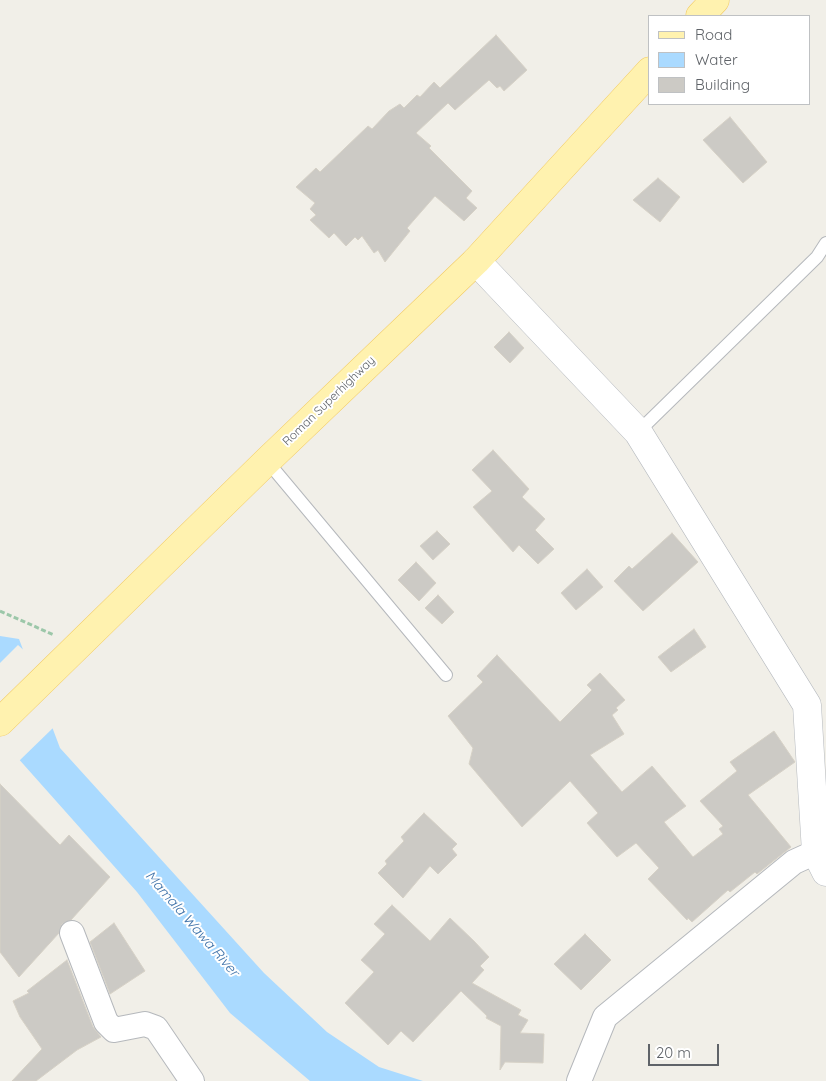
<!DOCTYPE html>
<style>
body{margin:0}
#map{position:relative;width:826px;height:1081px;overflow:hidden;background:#f1efe8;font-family:Quicksand,sans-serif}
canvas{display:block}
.legend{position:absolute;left:648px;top:15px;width:162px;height:90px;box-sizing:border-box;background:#fff;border:1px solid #bfc1c3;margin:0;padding:6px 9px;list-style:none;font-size:15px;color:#5f6368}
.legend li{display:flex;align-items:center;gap:10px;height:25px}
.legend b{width:25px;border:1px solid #bfc1c3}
.scale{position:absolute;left:648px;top:1044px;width:71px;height:22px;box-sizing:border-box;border:2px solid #5f6368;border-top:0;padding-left:6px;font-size:15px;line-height:18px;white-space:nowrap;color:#5f6368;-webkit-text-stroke:4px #fff;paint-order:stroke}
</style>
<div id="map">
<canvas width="826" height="1081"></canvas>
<ul class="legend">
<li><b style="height:6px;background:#fff2af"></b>Road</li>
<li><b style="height:14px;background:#aadaff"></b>Water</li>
<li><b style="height:14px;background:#cccac5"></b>Building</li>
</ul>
<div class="scale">20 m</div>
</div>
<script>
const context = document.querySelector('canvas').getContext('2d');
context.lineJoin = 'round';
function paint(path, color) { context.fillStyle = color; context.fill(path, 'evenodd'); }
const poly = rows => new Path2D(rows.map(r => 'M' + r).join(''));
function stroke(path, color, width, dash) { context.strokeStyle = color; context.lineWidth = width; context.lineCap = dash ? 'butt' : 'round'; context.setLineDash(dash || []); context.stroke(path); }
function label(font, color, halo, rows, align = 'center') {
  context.font = font + ' Quicksand,sans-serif'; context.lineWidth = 4; context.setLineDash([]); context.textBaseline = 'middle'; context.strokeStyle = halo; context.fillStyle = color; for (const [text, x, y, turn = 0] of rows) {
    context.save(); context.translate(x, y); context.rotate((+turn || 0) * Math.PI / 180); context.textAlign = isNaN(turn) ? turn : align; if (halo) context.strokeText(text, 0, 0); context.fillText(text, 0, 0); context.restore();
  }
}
const water = poly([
 [0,636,19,639,60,748,264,973,327,1032,379,1067,423,1081,310,1081,230,1013,137,892,0,738]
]);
const pier = poly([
 [18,645,28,654,54,727,18,762,0,742,0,663]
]);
const building = poly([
 [496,35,527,70,504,91,500,86,497,88,489,80,455,110,448,103,416,133,431,146,429,148,472,191,466,198,477,208,464,221,435,196,407,228,410,231,385,262,378,250,374,253,362,236,358,240,355,237,346,246,334,233,329,238,310,220,316,215,310,209,315,203,296,187,316,168,320,172,368,126,372,129,389,111,400,104,404,108,417,95,420,97,434,82,440,88,496,35],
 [730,117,767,162,743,183,703,140,730,117],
 [658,178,680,197,660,222,633,200,658,178],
 [509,332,524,348,510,363,494,347,509,332],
 [493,450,529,489,522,497,545,519,535,530,554,549,538,564,519,545,513,552,473,507,492,491,472,470,493,450],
 [437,531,450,544,433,560,420,546,437,531],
 [672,533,698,562,643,611,614,581,629,566,632,569,672,533],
 [416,562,436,583,419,601,398,580,416,562],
 [587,569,603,587,576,610,561,593,587,569],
 [438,595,454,612,442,624,425,608,438,595],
 [694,629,706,647,671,672,658,657,694,629],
 [497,655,560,722,592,690,587,685,600,673,625,700,616,708,618,710,612,715,624,734,590,755,622,792,652,766,686,806,664,822,693,857,723,834,719,829,723,826,700,801,737,771,730,762,774,731,795,762,748,795,791,847,757,874,755,872,730,892,728,890,692,922,688,918,687,920,648,879,659,868,636,843,617,857,587,823,598,813,570,781,522,827,469,764,473,748,448,716,483,682,477,676,497,655],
 [0,784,60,845,69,835,110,877,71,920,62,924,59,933,19,977,0,952,0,784],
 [424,813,457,844,452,849,457,855,438,874,430,866,403,898,378,873,387,864,385,861,404,841,401,837,424,813],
 [392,905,430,941,450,918,474,941,489,957,480,966,484,970,472,983,521,1010,518,1015,528,1020,520,1033,544,1034,543,1063,505,1062,500,1070,501,1026,486,1018,487,1016,461,991,413,1042,401,1031,388,1045,345,1003,374,972,361,960,385,934,374,924,392,905],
 [114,923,145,971,110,994,90,942,114,923],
 [585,934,611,960,581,990,554,964,585,934],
 [67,960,93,1027,101,1037,77,1050,36,1081,12,1081,42,1049,20,1017,13,1001,29,993,27,991,67,960]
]);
const path = poly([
 [0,611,54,635]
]);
const lane = poly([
 [638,432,817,257,826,243],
 [267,461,446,675]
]);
const street = poly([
 [72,933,106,1022,114,1030,145,1024,156,1028,192,1081],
 [579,1081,605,1017,794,862,816,852]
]);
const secondary = poly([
 [476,261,638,432,807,705,816,852,826,872]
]);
const primary = poly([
 [700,16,715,0],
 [0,722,267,461,476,261,650,71]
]);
const streetNames = [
 ["Roman Superhighway",329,401,-44]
];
const waterNames = [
 ["Mamala Wawa River",192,924,49]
];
paint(water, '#aadaff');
paint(pier, '#f1efe8');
paint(building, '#cccac5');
stroke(building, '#d6d1c6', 1);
stroke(lane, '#b5b8bc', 14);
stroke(street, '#b5b8bc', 26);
stroke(secondary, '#b6babf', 29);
stroke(primary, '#f2c960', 29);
stroke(path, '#9cc7a9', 3, [5, 2.5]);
stroke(lane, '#fff', 12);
stroke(street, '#fff', 24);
stroke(secondary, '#fff', 28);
stroke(primary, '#fff2af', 28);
label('12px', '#5f6368', '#fff', streetNames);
label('italic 14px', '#4174aa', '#fff', waterNames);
</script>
